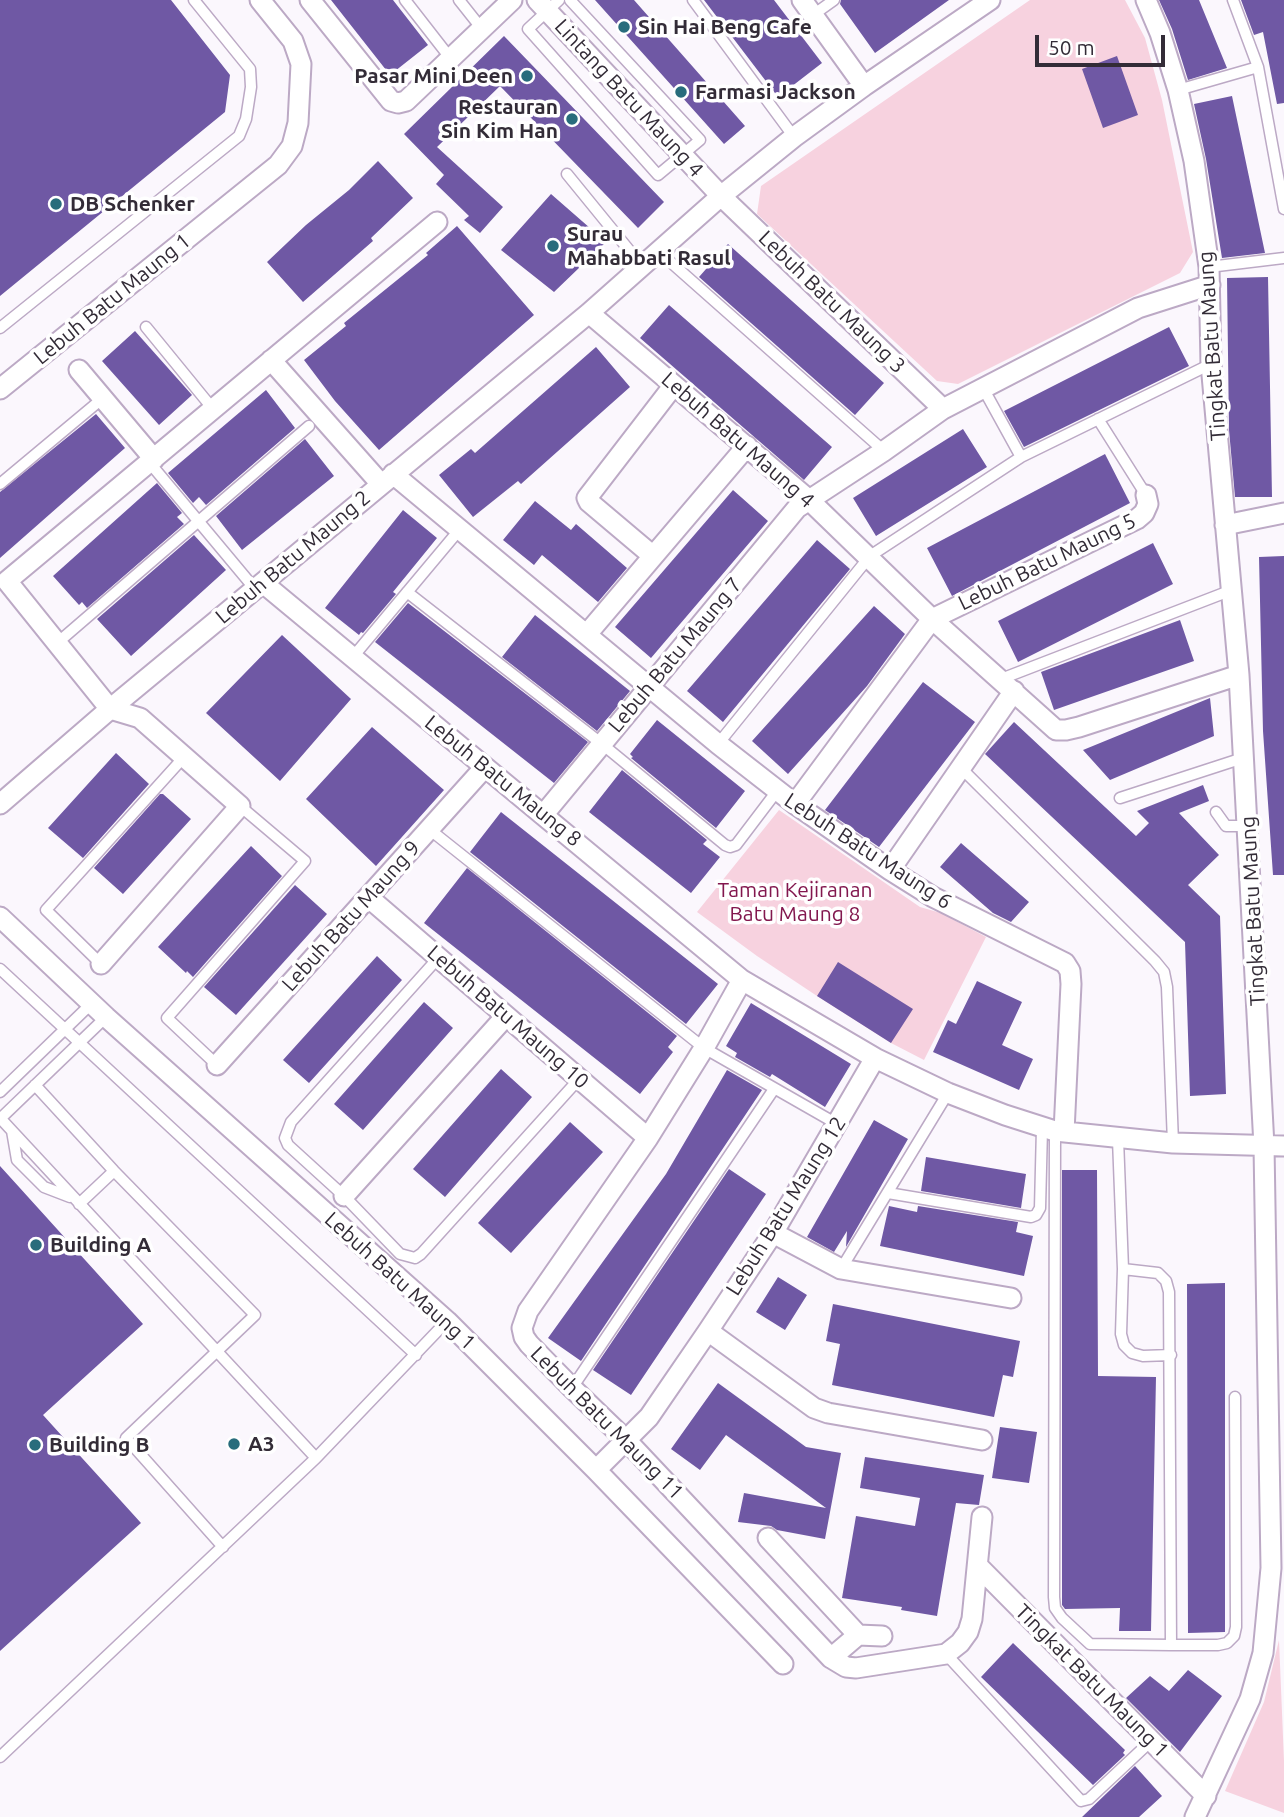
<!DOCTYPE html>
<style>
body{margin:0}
#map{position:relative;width:1284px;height:1817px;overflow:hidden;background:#fbf7fd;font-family:Ubuntu,sans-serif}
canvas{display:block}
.scale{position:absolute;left:1035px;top:35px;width:130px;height:32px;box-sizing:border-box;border:4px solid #332c37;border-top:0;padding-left:9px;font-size:21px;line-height:24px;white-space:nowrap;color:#332c37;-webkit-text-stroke:5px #fff;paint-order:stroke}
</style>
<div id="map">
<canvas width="1284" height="1817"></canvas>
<div class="scale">50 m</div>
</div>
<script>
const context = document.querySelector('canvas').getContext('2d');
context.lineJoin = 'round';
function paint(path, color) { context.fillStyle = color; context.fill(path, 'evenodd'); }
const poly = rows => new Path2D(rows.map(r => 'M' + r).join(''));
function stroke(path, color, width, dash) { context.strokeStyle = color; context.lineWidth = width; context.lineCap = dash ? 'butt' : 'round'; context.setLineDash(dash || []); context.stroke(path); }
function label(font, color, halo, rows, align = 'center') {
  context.font = font + ' Ubuntu,sans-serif'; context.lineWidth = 7; context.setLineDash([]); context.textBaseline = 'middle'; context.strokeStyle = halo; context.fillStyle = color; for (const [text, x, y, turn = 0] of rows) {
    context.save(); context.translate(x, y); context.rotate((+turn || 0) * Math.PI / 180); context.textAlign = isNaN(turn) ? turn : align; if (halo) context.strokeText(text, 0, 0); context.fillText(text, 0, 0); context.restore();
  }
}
const green = poly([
 [1030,0,1125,0,1145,38,1162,100,1193,252,1180,273,958,384,937,381,757,214,761,186],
 [779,810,920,907,941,913,986,937,924,1060,891,1043,817,996,757,956,697,912],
 [1279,1640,1284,1761,1284,1813,1225,1791,1264,1702]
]);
const building = poly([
 [0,0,171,0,230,75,225,112,0,296],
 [331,0,393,0,428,45,390,75],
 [595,0,634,0,745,126,724,144],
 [704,0,774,0,822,63,778,97],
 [841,0,949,0,875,53,840,4],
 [1159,0,1199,0,1227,68,1188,80,1172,29],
 [1241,0,1284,0,1284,103,1277,104,1263,32,1254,35],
 [504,36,664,202,638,228,500,86,437,147,503,207,480,233,464,220,469,216,436,184,444,175,404,134],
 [1117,56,1138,115,1103,128,1082,69],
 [1232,96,1265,253,1222,258,1206,159,1194,104],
 [378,161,413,198,371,238,373,241,303,302,267,262,306,225,349,190],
 [551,194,606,242,554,292,501,250],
 [457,226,534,315,379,450,335,401,304,360,346,326,344,323,428,255,426,253],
 [728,244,884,383,855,415,699,277],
 [1268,277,1272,497,1235,497,1229,430,1227,278],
 [669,305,832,447,804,480,640,338],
 [1169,327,1189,366,1024,447,1004,411],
 [135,331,192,395,159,425,102,361],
 [596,347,630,387,521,484,518,481,473,517,439,475,471,449,475,453],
 [266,390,295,428,206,505,199,497,193,503,168,473],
 [96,414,125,448,0,558,0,492],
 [963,429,987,467,876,536,853,498],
 [305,439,334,476,242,550,216,516],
 [1105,454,1130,503,952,596,927,548],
 [157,483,182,513,177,517,184,524,87,608,82,602,79,605,53,576],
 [733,490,768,521,651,658,615,627],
 [535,501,571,530,576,524,627,568,598,602,542,555,534,565,503,540],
 [403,510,437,538,393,592,396,594,363,633,361,632,359,635,325,608],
 [194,535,226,570,131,656,97,619],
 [817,540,850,569,723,722,687,691],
 [1153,543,1173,584,1018,662,998,621],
 [1284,556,1284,875,1273,875,1263,731,1259,557],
 [408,603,588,742,554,783,375,642],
 [874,606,905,634,867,686,788,774,752,741],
 [535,615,630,691,597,731,502,657],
 [1180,620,1194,661,1054,710,1041,672],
 [282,635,351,699,280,781,206,713],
 [923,682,975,722,879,847,825,810],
 [1210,698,1214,736,1110,780,1083,750],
 [657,720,745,791,716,828,631,758,633,757,630,754],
 [1014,722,1136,836,1149,823,1137,811,1203,785,1209,801,1179,813,1219,855,1188,885,1220,916,1226,1094,1190,1096,1185,942,985,754],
 [372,727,444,790,376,866,306,799],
 [116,753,149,784,83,858,48,828],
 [622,770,707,840,703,844,720,857,691,893,589,812],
 [160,794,163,794,191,819,123,894,94,868],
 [501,812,718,984,686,1024,470,852],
 [961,843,1029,902,1011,922,993,913,940,867],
 [251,846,282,876,193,977,187,971,186,973,158,947],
 [467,868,677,1036,668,1047,673,1052,640,1094,424,923],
 [295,885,327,914,236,1015,204,987],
 [377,956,402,980,309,1083,283,1060],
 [838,962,913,1009,891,1043,817,996],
 [977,981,1022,1002,1002,1045,1033,1059,1019,1090,933,1052,948,1020,956,1024],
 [424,1002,453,1028,363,1130,334,1104],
 [751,1003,851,1064,825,1107,772,1074,770,1077,735,1057,737,1053,726,1046],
 [501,1069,532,1097,445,1197,413,1169],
 [727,1070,762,1090,581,1361,548,1338,666,1174],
 [874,1120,908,1139,846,1247,847,1231,834,1252,807,1237],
 [570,1122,603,1152,511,1253,478,1223],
 [926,1157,1026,1174,1021,1208,921,1191],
 [0,1166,143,1324,43,1415,141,1523,0,1651],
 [729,1169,766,1194,631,1395,593,1370],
 [1062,1170,1097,1170,1098,1376,1156,1377,1151,1631,1119,1631,1120,1608,1065,1609,1062,1605],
 [889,1206,917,1212,918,1206,1018,1222,1016,1232,1033,1236,1024,1276,880,1246],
 [778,1277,807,1295,785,1330,756,1312],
 [1225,1283,1225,1632,1188,1633,1187,1284],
 [833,1304,1020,1341,1013,1377,1003,1375,994,1417,832,1385,840,1344,826,1341],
 [718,1383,806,1447,841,1453,825,1539,777,1530,771,1526,738,1522,744,1493,826,1508,726,1435,700,1470,671,1449],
 [1000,1427,1037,1432,1029,1483,992,1478],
 [865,1457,984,1475,979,1505,956,1503,937,1616,901,1610,902,1607,842,1598,856,1516,915,1526,920,1498,860,1488],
 [1013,1643,1125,1750,1123,1753,1125,1755,1093,1785,981,1677],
 [1188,1670,1222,1696,1180,1752,1126,1698,1150,1676,1169,1691],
 [1135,1766,1162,1796,1139,1817,1082,1817]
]);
const lane = poly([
 [405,0,451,59],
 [459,0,482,29],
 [559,0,528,29,658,175,700,140,570,0],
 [693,0,794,137],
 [1233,0,1258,67,1284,209],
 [813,15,834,0],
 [1178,90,1258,67],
 [567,174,642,266],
 [658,251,884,451],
 [1209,267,1284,258],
 [146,327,213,409],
 [0,328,239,136,246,119,251,87,250,69,194,0],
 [983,388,1021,457],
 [1098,419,1146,495],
 [149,462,255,589],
 [0,484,103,398],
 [407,592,602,744,725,845,730,847,736,845,777,791],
 [56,644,309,426],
 [352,658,460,529],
 [1001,679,1232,590],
 [718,744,870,556,1021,457,1211,364],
 [961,768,1155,961,1164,972,1167,987,1173,1143],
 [1120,798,1243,758],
 [1216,812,1226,826,1248,826],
 [429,829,704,1048,837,1124],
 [439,957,291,1122,285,1138,288,1145,344,1196,400,1254,415,1258,421,1254,579,1079],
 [101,964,46,910,184,757],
 [0,969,416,1355],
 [217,1065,167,1018,305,861,240,806],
 [35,1085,114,1171,255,1315,126,1438,223,1547],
 [0,1092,91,1004],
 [0,1118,316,1458],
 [0,1119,106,1017],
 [12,1131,17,1160,44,1187,70,1197],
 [1055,1131,1054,1597,1055,1608,1062,1618,1090,1644,1171,1645,1169,1292,1166,1281,1158,1273,1123,1269],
 [1118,1139,1123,1269,1121,1334,1124,1345,1132,1353,1143,1356,1171,1355],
 [888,1193,1031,1217,1036,1215,1040,1208,1042,1128],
 [79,1204,114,1171],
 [841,1269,948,1093],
 [572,1388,774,1089],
 [1171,1645,1218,1645,1227,1643,1234,1636,1236,1627,1235,1397],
 [946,1654,1081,1801,1089,1799,1151,1741],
 [0,1757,316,1458,447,1321]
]);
const street = poly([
 [310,0,391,101,398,103,406,101,512,0],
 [537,0,721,196,943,409],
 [802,0,864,86],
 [1146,0,1160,33,1178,90,1194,161,1209,267,1211,364,1239,675,1264,1146,1271,1568,1263,1653,1250,1699,1195,1817],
 [589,313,808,499,932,619,1056,730,1066,730,1079,727,1239,675],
 [271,360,381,484],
 [79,370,154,459],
 [0,389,278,165,292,146,298,123,301,64,293,41,260,0],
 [393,474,718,744,795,804,890,870,933,897,1065,963,1070,971,1071,984,1064,1132],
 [1225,525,1284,513],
 [653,556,589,502,587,498,674,385],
 [263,583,742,980,875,1058,773,1233,708,1331,649,1417,596,1470],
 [587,634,747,446],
 [110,709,7,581,437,222],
 [0,804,110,709,589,313,721,196,794,137,864,86,990,0],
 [795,804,932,619,1137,519,1144,513,1148,504,1146,495],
 [544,814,797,508,884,451,943,409,1138,308,1210,285],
 [890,870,1014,691],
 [368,897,648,1138],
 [0,917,106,1017,447,1321,596,1470,783,1664],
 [101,964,240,806,140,718,110,709],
 [742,980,704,1048,648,1138,528,1311,522,1328,524,1337,529,1344,572,1388,627,1441,831,1658,846,1667,856,1668,946,1654,960,1643,968,1632,972,1619,982,1517],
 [875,1058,948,1093,1005,1115,1055,1131,1173,1143,1284,1146],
 [217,1065,485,767],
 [344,1196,506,1016],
 [773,1233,841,1269,1011,1298],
 [708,1331,814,1408,828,1413,982,1440],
 [768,1538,858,1635,831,1658],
 [978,1566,1206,1796],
 [858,1635,882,1636]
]);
const markers = [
 [624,27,7,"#286c7c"],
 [527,76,7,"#286c7c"],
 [681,92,7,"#286c7c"],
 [572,119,7,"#286c7c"],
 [56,204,7,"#286c7c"],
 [553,246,7,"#286c7c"],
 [36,1245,7,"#286c7c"],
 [234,1444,7,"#286c7c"],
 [35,1445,7,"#286c7c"]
];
const poiNames = [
 ["Sin Hai Beng Cafe",638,27],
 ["Pasar Mini Deen",513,76,"right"],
 ["Farmasi Jackson",695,92],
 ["Restauran",558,107,"right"],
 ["Sin Kim Han",558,131,"right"],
 ["DB Schenker",70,204],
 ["Surau",567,234],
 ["Mahabbati Rasul",567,258],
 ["Building A",50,1245],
 ["A3",248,1444],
 ["Building B",49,1445]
];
const streetNames = [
 ["Lintang Batu Maung 4",629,98,47],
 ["Lebuh Batu Maung 1",112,299,-39],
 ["Lebuh Batu Maung 3",832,302,44],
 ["Tingkat Batu Maung",1212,346,-94],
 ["Lebuh Batu Maung 4",738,440,41],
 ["Lebuh Batu Maung 2",293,557,-40],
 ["Lebuh Batu Maung 5",1047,562,-26],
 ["Lebuh Batu Maung 7",675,655,-50],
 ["Lebuh Batu Maung 8",503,781,39],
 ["Lebuh Batu Maung 6",868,851,33],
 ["Tingkat Batu Maung",1253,911,-93],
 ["Lebuh Batu Maung 9",351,916,-48],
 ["Lebuh Batu Maung 10",508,1017,41],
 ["Lebuh Batu Maung 12",786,1206,-58],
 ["Lebuh Batu Maung 1",400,1281,42],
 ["Lebuh Batu Maung 11",607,1423,45],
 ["Tingkat Batu Maung 1",1092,1681,45]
];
const parkNames = [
 ["Taman Kejiranan",795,890],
 ["Batu Maung 8",795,914]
];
paint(green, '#f7d2df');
paint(building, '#6f58a4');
stroke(lane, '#bca9c5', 13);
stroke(street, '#bca9c5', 23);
stroke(lane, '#fff', 10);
stroke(street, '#fff', 19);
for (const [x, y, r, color] of markers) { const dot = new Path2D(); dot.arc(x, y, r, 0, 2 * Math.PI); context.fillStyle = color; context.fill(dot); stroke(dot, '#fff', 2.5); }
label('bold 21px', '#332c37', '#fff', poiNames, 'left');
label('21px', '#332c37', '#fff', streetNames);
label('21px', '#82174e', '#fff', parkNames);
</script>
